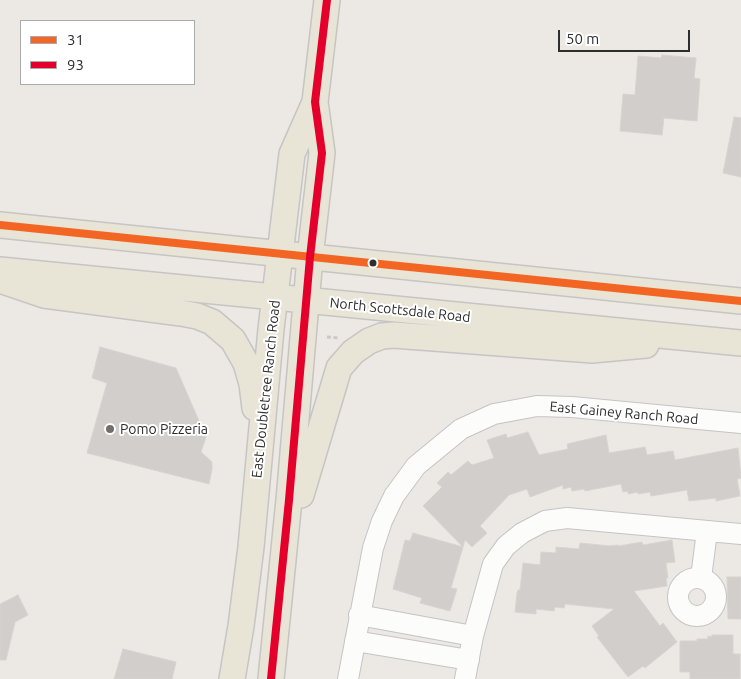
<!DOCTYPE html>
<style>
body{margin:0}
#map{position:relative;width:741px;height:679px;overflow:hidden;background:#ece8e4;font-family:Ubuntu,sans-serif}
canvas{display:block}
.legend{position:absolute;left:20px;top:20px;width:175px;height:65px;box-sizing:border-box;background:#fff;border:1px solid #ababab;margin:0;padding:6px 9px;list-style:none;font-size:15px;color:#2e2e2e}
.legend li{display:flex;align-items:center;gap:10px;height:25px}
.legend b{width:25px;border:1px solid #ababab}
.scale{position:absolute;left:558px;top:30px;width:132px;height:22px;box-sizing:border-box;border:2px solid #2e2e2e;border-top:0;padding-left:6px;font-size:15px;line-height:18px;white-space:nowrap;color:#2e2e2e;-webkit-text-stroke:4px #fff;paint-order:stroke}
</style>
<div id="map">
<canvas width="741" height="679"></canvas>
<ul class="legend">
<li><b style="height:6px;background:#f26522"></b>31</li>
<li><b style="height:6px;background:#e4002b"></b>93</li>
</ul>
<div class="scale">50 m</div>
</div>
<script>
const context = document.querySelector('canvas').getContext('2d');
context.lineJoin = 'round';
function paint(path, color) { context.fillStyle = color; context.fill(path, 'evenodd'); }
const poly = rows => new Path2D(rows.map(r => 'M' + r).join(''));
function stroke(path, color, width, dash) { context.strokeStyle = color; context.lineWidth = width; context.lineCap = dash ? 'butt' : 'round'; context.setLineDash(dash || []); context.stroke(path); }
function label(font, color, halo, rows, align = 'center') {
  context.font = font + ' Ubuntu,sans-serif'; context.lineWidth = 4; context.setLineDash([]); context.textBaseline = 'middle'; context.strokeStyle = halo; context.fillStyle = color; for (const [text, x, y, turn = 0] of rows) {
    context.save(); context.translate(x, y); context.rotate((+turn || 0) * Math.PI / 180); context.textAlign = isNaN(turn) ? turn : align; if (halo) context.strokeText(text, 0, 0); context.fillText(text, 0, 0); context.restore();
  }
}
const building = poly([
 [662,55,696,58,694,78,700,79,697,121,664,118,662,135,620,131,623,94,635,95,638,56,661,58,662,55],
 [734,117,741,118,741,177,723,173,734,117],
 [100,347,176,368,206,437,201,452,212,462,212,469,209,484,87,453,107,383,92,378,100,347],
 [528,432,539,455,568,449,567,444,606,435,609,453,645,447,647,455,673,451,675,460,738,448,741,478,737,479,740,496,716,501,716,498,689,501,687,490,651,496,650,492,638,494,638,492,628,494,628,491,623,492,621,484,585,491,584,489,572,491,571,487,563,489,563,485,530,497,527,489,509,495,480,526,487,533,472,547,465,540,463,547,423,506,442,487,437,483,448,472,451,475,468,461,472,465,494,458,487,440,506,434,507,438,528,432],
 [413,533,463,547,451,588,457,589,450,611,420,603,422,598,393,589,405,540,410,541,413,533],
 [672,540,675,562,666,563,668,578,666,578,667,586,634,591,660,626,663,623,677,642,645,668,643,666,628,677,597,637,599,636,592,626,614,609,565,604,564,608,555,607,554,611,536,609,536,614,515,612,517,593,518,590,520,590,523,563,540,565,541,552,556,553,556,547,579,549,580,543,610,546,618,545,619,546,642,542,643,545,649,544,672,540],
 [727,577,741,577,741,619,728,619,727,577],
 [18,595,28,615,15,622,6,660,0,660,0,604,18,595],
 [712,635,733,635,733,654,740,654,740,679,690,679,690,672,680,672,680,641,697,641,697,639,708,639,708,636,712,637,712,635],
 [123,649,176,662,172,679,114,679,123,649]
]);
const path = poly([
 [327,337,339,338]
]);
const minor = poly([
 [701,578,707,531],
 '678 597a19 19 0 1 1 38 0a19 19 0 1 1-38 0Z',
 [359,615,473,636],
 [355,641,469,660],
 [348,679,373,548,382,521,394,496,416,466,461,429,494,414,537,406,572,407,741,423],
 [465,679,473,636,493,564,506,546,522,533,545,521,567,518,741,534]
]);
const major = poly([
 [0,225,741,301],
 [0,270,741,343],
 [0,280,44,295,181,313,197,316,212,322,233,340,246,363,252,384,255,408],
 [301,495,339,368,353,352,369,341,382,336,394,335,592,350,646,345],
 [232,679,241,626,251,547,271,329,292,154,315,102],
 [271,679,289,500,310,257,322,153,315,102,327,0]
]);
const bus1 = poly([
 [0,225,741,301]
]);
const bus2 = poly([
 [271,679,289,500,310,257,322,153,315,102,327,0]
]);
const markers = [
 [373,263,4.5,"#2e2e2e"],
 [110,429,5,"#706f6e"]
];
const streetNames = [
 ["North Scottsdale Road",400,310,6],
 ["East Doubletree Ranch Road",266,389,-84],
 ["East Gainey Ranch Road",624,413,5]
];
const poiNames = [
 ["Pomo Pizzeria",120,429]
];
paint(building, '#d1cecb');
stroke(building, '#d7d4d0', 1);
stroke(minor, '#c5c4c5', 22);
stroke(major, '#c6c5c4', 28);
stroke(path, '#c9c9c8', 3, [4, 2.5]);
stroke(minor, '#fcfcfb', 20);
stroke(major, '#e8e4d6', 25);
stroke(bus1, '#f26522', 8);
stroke(bus2, '#e4002b', 8);
for (const [x, y, r, color] of markers) { const dot = new Path2D(); dot.arc(x, y, r, 0, 2 * Math.PI); context.fillStyle = color; context.fill(dot); stroke(dot, '#fff', 2); }
label('14px', '#2e2e2e', '#fff', streetNames);
label('14px', '#2e2e2e', '#fff', poiNames, 'left');
</script>
